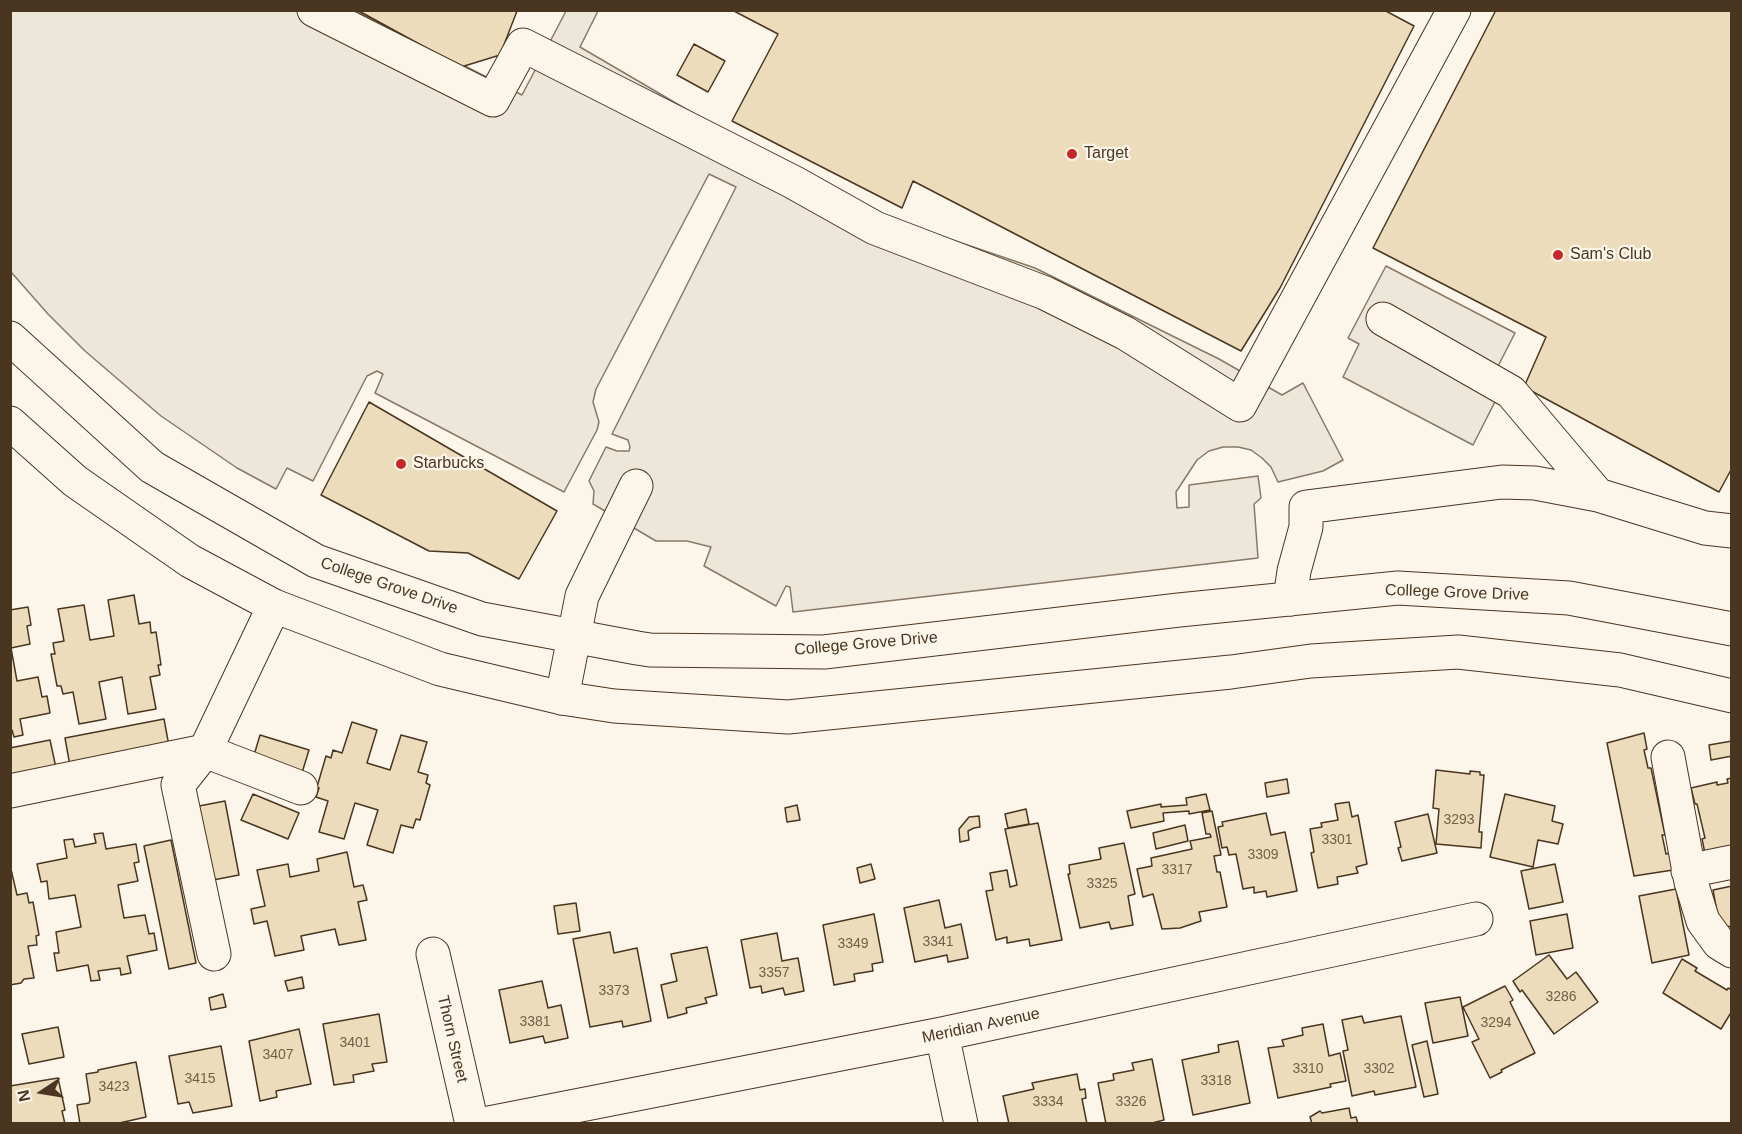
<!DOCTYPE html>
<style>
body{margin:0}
#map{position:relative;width:1742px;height:1134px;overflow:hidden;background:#fbf6e9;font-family:Arial,sans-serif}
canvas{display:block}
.frame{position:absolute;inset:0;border:12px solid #4a3520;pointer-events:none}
.north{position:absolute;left:12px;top:1062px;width:60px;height:60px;-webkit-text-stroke:4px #fbf6e9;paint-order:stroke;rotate:258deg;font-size:16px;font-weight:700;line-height:24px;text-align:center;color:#4a3520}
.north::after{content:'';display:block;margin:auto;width:21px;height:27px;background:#4a3520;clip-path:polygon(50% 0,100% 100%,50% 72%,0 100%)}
</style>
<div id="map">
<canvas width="1742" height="1134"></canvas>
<div class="frame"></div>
<div class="north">N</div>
</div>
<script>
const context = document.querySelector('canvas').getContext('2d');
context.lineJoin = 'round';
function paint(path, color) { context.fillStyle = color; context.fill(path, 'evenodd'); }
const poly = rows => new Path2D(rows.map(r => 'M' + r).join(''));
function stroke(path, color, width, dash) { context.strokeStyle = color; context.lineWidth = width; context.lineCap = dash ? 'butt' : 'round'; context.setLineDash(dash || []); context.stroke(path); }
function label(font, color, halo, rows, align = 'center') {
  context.font = font + ' Arial,sans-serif'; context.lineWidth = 4.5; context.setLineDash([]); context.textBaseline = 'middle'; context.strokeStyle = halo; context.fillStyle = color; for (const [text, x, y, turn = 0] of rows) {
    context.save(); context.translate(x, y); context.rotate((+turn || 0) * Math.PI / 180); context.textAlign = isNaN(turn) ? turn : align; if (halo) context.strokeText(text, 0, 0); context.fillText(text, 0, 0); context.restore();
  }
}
const parking = poly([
 [10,11,356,11,522,95,566,11,598,11,580,47,850,205,1035,268,1219,359,1282,395,1303,383,1343,460,1323,471,1278,482,1271,467,1262,458,1251,450,1238,447,1223,447,1209,451,1197,460,1176,492,1177,508,1189,507,1189,485,1258,476,1261,498,1254,504,1258,558,793,612,790,587,786,586,776,606,704,566,711,547,687,541,656,541,593,504,594,491,589,481,606,447,617,451,629,451,630,447,628,440,612,434,736,187,709,174,596,389,593,402,599,422,597,430,564,492,375,393,383,374,377,371,367,376,313,481,287,468,276,489,237,468,161,416,85,351,48,314,11,272,10,11],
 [1386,266,1515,333,1492,378,1504,384,1473,445,1343,377,1359,344,1348,338,1386,266]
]);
const building = poly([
 [357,10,517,10,517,11,500,55,448,71,443,57,357,10],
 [732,10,1384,10,1414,26,1280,288,1241,351,913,181,902,208,732,121,778,34,732,10],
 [1496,10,1732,10,1732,468,1719,492,1524,387,1546,337,1373,248,1496,10],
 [694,44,725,61,708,92,677,75,694,44],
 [369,402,557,511,519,579,468,553,429,551,321,495,369,402],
 [134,595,139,624,150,622,151,633,156,632,161,665,158,665,160,675,150,677,156,709,128,714,122,677,99,682,106,719,79,724,73,692,63,694,61,686,57,686,51,654,55,654,53,643,64,641,58,609,84,605,90,640,114,636,108,600,134,595],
 [28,607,31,625,27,626,30,644,11,648,17,681,38,677,42,697,47,696,50,713,20,719,23,735,14,737,12,730,10,731,10,610,28,607],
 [164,719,169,746,70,766,65,738,164,719],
 [352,722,377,730,367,763,390,770,401,735,427,742,418,772,428,775,426,783,430,785,420,820,416,819,413,828,401,825,393,853,367,845,378,810,355,803,344,839,319,832,328,801,316,797,319,788,317,787,326,756,331,758,333,750,342,753,352,722],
 [1644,733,1647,749,1644,750,1648,768,1651,768,1665,835,1662,835,1666,854,1670,853,1673,870,1634,876,1607,743,1644,733],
 [260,735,309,750,301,776,252,762,260,735],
 [50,740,56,768,10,778,10,748,50,740],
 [1732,741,1732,756,1711,760,1709,745,1732,741],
 [1436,770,1470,774,1470,771,1480,772,1480,775,1484,775,1479,832,1482,832,1481,848,1436,844,1439,809,1433,808,1436,770],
 [1732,778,1732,853,1706,858,1702,839,1705,838,1697,804,1695,804,1691,788,1717,782,1717,785,1728,783,1727,779,1732,778],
 [1287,779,1289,793,1267,797,1265,783,1287,779],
 [253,794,299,813,288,839,241,820,253,794],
 [1206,794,1210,810,1189,814,1189,811,1163,813,1164,821,1131,828,1127,811,1161,804,1161,807,1187,805,1186,798,1206,794],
 [1505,794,1555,806,1552,821,1563,824,1558,844,1538,840,1533,867,1490,857,1505,794],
 [225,801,239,875,213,880,199,806,225,801],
 [1349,802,1352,817,1358,815,1367,864,1356,867,1358,873,1337,877,1338,884,1318,888,1311,853,1314,852,1310,829,1322,827,1321,823,1338,820,1335,804,1349,802],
 [797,805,800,820,787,822,785,808,797,805],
 [1026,809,1029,824,1008,828,1005,814,1026,809],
 [1212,811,1221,855,1214,856,1217,872,1220,872,1227,907,1199,912,1201,921,1180,928,1162,929,1153,894,1143,897,1137,869,1152,866,1151,858,1192,849,1190,841,1211,837,1210,834,1206,834,1202,813,1212,811],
 [1266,813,1271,835,1285,832,1297,891,1267,897,1266,891,1254,893,1254,887,1243,889,1236,854,1229,855,1227,847,1222,848,1218,827,1223,826,1222,822,1266,813],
 [1428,814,1437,853,1402,861,1398,848,1401,847,1395,822,1428,814],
 [979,816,980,827,974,828,968,831,969,840,960,842,959,829,969,817,979,816],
 [1038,823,1062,940,1030,946,1029,939,1007,943,1007,937,996,940,986,891,993,890,990,873,1007,870,1010,887,1017,885,1005,829,1038,823],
 [1185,825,1188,841,1156,849,1153,833,1185,825],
 [103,833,106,849,136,844,139,862,134,863,138,881,118,885,124,918,145,915,149,934,154,933,157,950,127,956,131,973,121,975,120,968,98,971,100,980,91,981,88,965,57,971,54,953,59,953,56,932,81,927,75,895,49,899,47,881,41,882,37,864,67,858,64,840,73,839,75,847,96,843,94,834,103,833],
 [171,840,196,963,169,969,144,846,171,840],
 [1124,843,1135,894,1128,896,1133,925,1111,929,1109,922,1080,928,1068,874,1070,874,1069,865,1101,859,1099,848,1124,843],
 [347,852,354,887,363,885,367,900,358,902,366,940,339,945,335,929,301,936,304,950,275,956,267,921,254,924,251,909,265,906,257,870,288,864,290,877,319,871,317,859,347,852],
 [871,864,875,879,860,883,857,868,871,864],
 [1555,864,1563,902,1529,909,1521,871,1555,864],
 [10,865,17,895,27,893,29,903,33,902,39,935,36,936,37,945,28,946,34,978,24,979,21,983,10,985,10,865],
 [1732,886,1732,926,1720,928,1713,890,1732,886],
 [1676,889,1689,955,1652,963,1639,896,1676,889],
 [939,900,945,928,961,924,968,958,948,962,947,955,915,962,904,908,939,900],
 [576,903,580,931,558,934,554,906,576,903],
 [874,914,883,962,872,964,873,971,854,974,855,981,834,985,823,925,874,914],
 [1567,914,1573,948,1536,955,1530,921,1567,914],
 [610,932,614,953,637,948,651,1021,623,1027,622,1021,590,1027,573,939,610,932],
 [777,933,782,961,798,958,804,991,785,995,783,988,762,993,761,986,750,988,741,940,777,933],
 [707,947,717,995,705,998,707,1003,686,1008,687,1013,668,1018,661,985,677,981,671,954,707,947],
 [1549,955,1567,979,1576,972,1598,1002,1554,1034,1522,990,1520,992,1513,981,1549,955],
 [1682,959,1697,968,1695,971,1727,990,1728,988,1732,990,1732,1011,1721,1029,1663,993,1682,959],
 [302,977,304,988,288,991,285,981,302,977],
 [542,981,548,1008,561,1005,568,1038,545,1043,543,1036,510,1043,499,990,542,981],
 [1505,986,1513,1000,1510,1002,1535,1053,1501,1070,1502,1072,1490,1078,1472,1042,1479,1039,1463,1007,1505,986],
 [223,994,226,1007,211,1010,209,998,223,994],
 [1460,997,1468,1036,1433,1043,1425,1003,1460,997],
 [379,1014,387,1062,372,1064,374,1071,353,1075,354,1082,334,1085,323,1024,379,1014],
 [1362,1016,1364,1023,1401,1016,1416,1087,1375,1095,1374,1091,1352,1096,1343,1051,1348,1050,1342,1020,1362,1016],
 [1323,1024,1329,1056,1340,1053,1346,1081,1330,1084,1331,1087,1278,1098,1268,1048,1284,1046,1282,1040,1303,1035,1302,1028,1323,1024],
 [58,1027,64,1057,29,1064,22,1034,58,1027],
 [299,1029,311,1084,276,1091,277,1097,260,1101,249,1041,299,1029],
 [1238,1041,1250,1103,1193,1115,1182,1060,1219,1052,1218,1045,1238,1041],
 [1427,1041,1438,1094,1424,1097,1412,1045,1427,1041],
 [221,1046,232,1106,193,1113,189,1102,178,1104,169,1056,221,1046],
 [1152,1059,1164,1120,1148,1124,1106,1124,1098,1083,1114,1080,1113,1074,1134,1070,1132,1063,1152,1059],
 [136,1062,146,1117,115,1124,80,1124,77,1105,89,1103,90,1100,86,1074,98,1072,98,1070,136,1062],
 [1077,1074,1080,1090,1085,1089,1086,1098,1082,1099,1087,1124,1009,1124,1003,1096,1034,1089,1032,1083,1077,1074],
 [58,1078,65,1110,62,1111,65,1124,10,1124,10,1086,58,1078],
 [1349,1108,1351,1118,1356,1117,1358,1124,1312,1124,1310,1117,1320,1111,1322,1113,1349,1108]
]);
const minor = poly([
 [314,10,493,100,523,45,793,182,875,228,1045,293,1125,333,1240,405,1454,10],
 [1383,319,1511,392,1598,495],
 [1290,599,1294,571,1306,527,1306,507,1502,482,1535,483,1598,495,1705,528,1732,531],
 [562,698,582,596,636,486],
 [205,751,301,788],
 [1668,757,1691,882,1703,921,1719,943,1732,951],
 [10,791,205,751],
 [1688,871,1732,862],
 [214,954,178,785,205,751,274,606],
 [433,954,472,1124],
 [942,1034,961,1124],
 [484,1124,942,1034,1476,919]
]);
const major = poly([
 [10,338,152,467,316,561,482,619,637,648,650,650,824,652,1179,610,1398,588,1569,598,1732,629],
 [10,423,75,481,190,561,274,606,440,669,562,698,614,706,788,717,1231,672,1311,661,1458,652,1620,670,1732,696]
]);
const markers = [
 [1072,154,6,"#c62828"],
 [1558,255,6,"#c62828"],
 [401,464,6,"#c62828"]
];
const numberNames = [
 ["3293",1459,820],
 ["3301",1337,840],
 ["3309",1263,855],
 ["3317",1177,870],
 ["3325",1102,884],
 ["3341",938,942],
 ["3349",853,944],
 ["3357",774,973],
 ["3373",614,991],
 ["3286",1561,997],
 ["3381",535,1022],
 ["3294",1496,1023],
 ["3401",355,1043],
 ["3407",278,1055],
 ["3310",1308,1069],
 ["3302",1379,1069],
 ["3415",200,1079],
 ["3318",1216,1081],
 ["3423",114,1087],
 ["3334",1048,1102],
 ["3326",1131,1102]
];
const poiNames = [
 ["Target",1084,154],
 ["Sam's Club",1570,255],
 ["Starbucks",413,464]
];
const streetNames = [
 ["College Grove Drive",389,586,19],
 ["College Grove Drive",1457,593,2],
 ["College Grove Drive",866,644,-5],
 ["Meridian Avenue",981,1026,-12],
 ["Thorn Street",452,1039,77]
];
paint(parking, '#ede7d9');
stroke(parking, '#887966', 1.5);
paint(building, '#ecdcbc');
stroke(building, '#4a3520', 1.5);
stroke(minor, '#4a3520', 35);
stroke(major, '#4a3520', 35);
stroke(minor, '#fbf6e9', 33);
stroke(major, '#fbf6e9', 33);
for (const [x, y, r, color] of markers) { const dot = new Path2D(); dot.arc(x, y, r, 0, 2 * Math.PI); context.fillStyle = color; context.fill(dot); stroke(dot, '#fbf6e9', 2); }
label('14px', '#725f47', null, numberNames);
label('16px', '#4a3520', '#fbf6e9', poiNames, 'left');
label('16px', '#4a3520', '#fbf6e9', streetNames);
</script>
